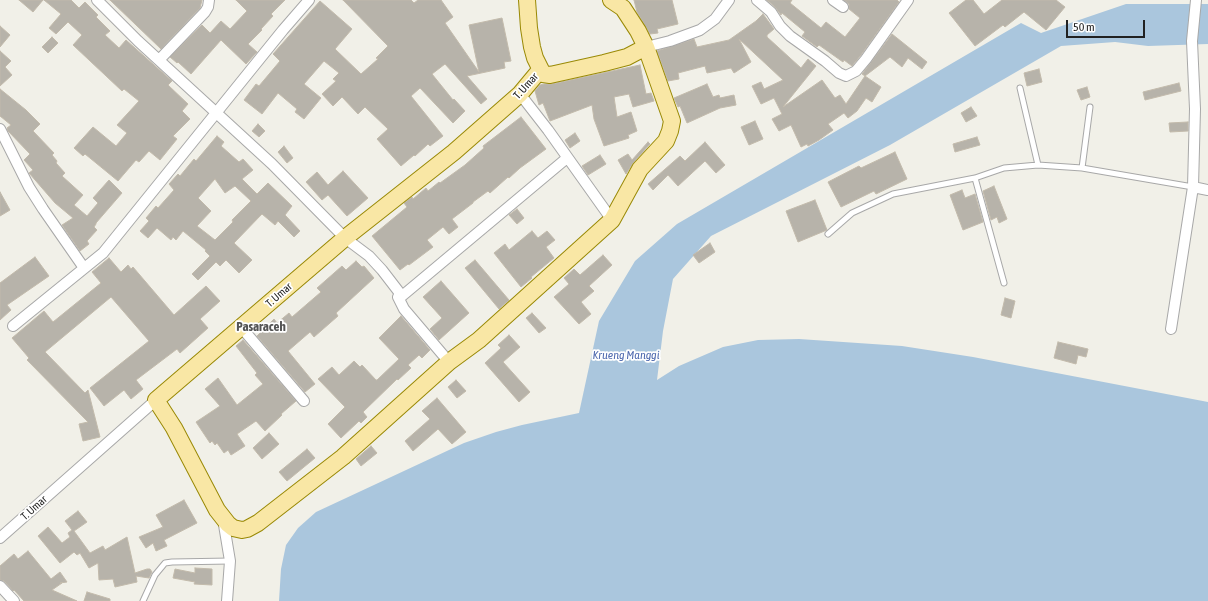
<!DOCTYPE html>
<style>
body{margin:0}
#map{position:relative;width:1208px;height:601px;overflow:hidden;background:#f1f0e8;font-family:"Asap Condensed",sans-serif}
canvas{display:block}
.scale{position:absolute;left:1066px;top:20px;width:79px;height:18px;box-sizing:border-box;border:2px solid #212121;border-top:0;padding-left:5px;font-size:12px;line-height:14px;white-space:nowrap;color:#212121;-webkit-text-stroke:3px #fff;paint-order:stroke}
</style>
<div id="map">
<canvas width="1208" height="601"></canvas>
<div class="scale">50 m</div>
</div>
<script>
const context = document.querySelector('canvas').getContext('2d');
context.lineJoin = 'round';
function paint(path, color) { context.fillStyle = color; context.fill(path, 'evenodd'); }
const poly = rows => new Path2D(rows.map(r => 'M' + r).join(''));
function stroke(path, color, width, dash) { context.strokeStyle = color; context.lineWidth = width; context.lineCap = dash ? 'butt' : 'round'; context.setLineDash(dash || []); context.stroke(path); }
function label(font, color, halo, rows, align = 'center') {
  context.font = font + ' "Asap Condensed",sans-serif'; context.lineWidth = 3.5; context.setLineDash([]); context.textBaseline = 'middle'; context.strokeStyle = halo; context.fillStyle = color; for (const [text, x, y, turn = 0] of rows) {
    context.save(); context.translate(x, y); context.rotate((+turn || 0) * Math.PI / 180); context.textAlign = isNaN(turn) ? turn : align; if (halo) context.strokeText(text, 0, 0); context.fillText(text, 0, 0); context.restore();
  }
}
const water = poly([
 [1126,4,1208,4,1208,44,1148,46,1115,42,1061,46,890,145,711,236,673,279,663,331,657,380,679,366,723,347,758,340,799,339,902,346,973,357,1208,402,1208,601,279,601,281,569,286,545,298,528,316,512,464,443,496,432,522,425,579,413,599,321,635,261,677,224,1021,23,1041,33]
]);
const building = poly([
 [19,0,43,0,33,12,19,0],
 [44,0,71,0,79,8,85,2,98,15,96,17,110,31,105,35,119,48,126,40,172,81,168,85,188,104,182,111,190,119,173,136,177,139,160,160,149,151,139,162,136,160,118,181,85,154,83,156,74,148,93,127,116,146,127,133,117,125,139,101,124,89,122,91,73,45,82,35,68,22,56,34,49,28,61,14,44,0],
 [110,0,202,0,200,8,161,49,110,0],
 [236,0,285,0,271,14,273,16,261,29,262,30,248,44,257,52,246,64,221,40,191,74,178,62,177,63,170,57,202,25,210,33,221,21,230,29,247,11,236,0],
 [343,0,411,0,414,3,418,0,441,0,453,17,445,23,479,72,469,25,502,18,511,61,504,62,505,68,467,76,487,99,481,104,445,64,432,74,453,100,454,99,465,111,453,123,420,88,411,96,443,136,430,146,428,144,415,156,414,155,401,166,377,139,388,129,365,107,358,114,342,97,333,106,322,94,336,81,333,79,339,73,324,61,304,84,321,98,304,119,295,112,297,109,278,93,262,114,244,100,256,84,259,86,280,61,273,54,320,1,352,29,335,49,361,74,378,59,376,58,388,46,343,0],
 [634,0,672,0,678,24,657,29,658,33,650,34,637,12,634,0],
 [767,0,792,0,790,3,821,28,826,22,845,37,860,18,849,9,849,4,844,0,897,0,899,2,861,55,852,66,844,60,843,62,819,45,817,47,802,36,805,32,782,13,781,15,775,7,767,0],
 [966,0,973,0,984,14,1002,0,1056,0,1065,7,1046,30,1024,12,1005,27,1003,25,975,46,949,13,966,0],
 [763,14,774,29,767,35,767,37,801,68,808,59,816,66,783,107,822,80,835,98,840,95,846,104,865,76,862,74,892,34,927,62,922,69,908,58,902,67,890,57,865,76,881,87,872,102,866,98,857,111,848,118,844,113,828,124,833,130,819,140,808,146,807,144,801,147,791,125,779,131,772,119,782,114,774,98,761,104,752,86,761,82,764,89,783,80,739,39,751,62,734,73,731,68,707,73,705,66,678,73,679,79,668,81,657,51,694,39,697,47,729,40,756,21,763,14],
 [0,26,10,35,0,47,0,26],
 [52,37,58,43,48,53,42,47,52,37],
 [0,51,11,61,5,67,12,75,0,86,0,51],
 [640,65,646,94,651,93,654,101,633,107,629,94,614,97,617,117,631,112,637,131,628,135,629,138,604,146,594,119,592,105,550,121,543,103,539,105,535,91,540,85,544,84,552,84,640,65],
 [1039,69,1042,82,1027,86,1024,73,1039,69],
 [1179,83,1181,91,1145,100,1143,92,1179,83],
 [707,84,713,97,719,95,720,98,734,95,736,105,720,108,687,123,680,106,678,107,674,98,707,84],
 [1087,87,1090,97,1081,100,1077,90,1087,87],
 [0,89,26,110,40,124,33,131,54,153,52,155,57,161,56,163,65,173,62,176,83,195,74,205,87,216,98,203,93,198,109,180,122,193,96,223,96,224,94,227,97,230,87,241,89,244,80,251,62,225,73,218,55,203,29,173,33,170,24,160,30,154,8,131,7,128,11,125,0,116,0,89],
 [971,107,977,116,966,122,961,113,971,107],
 [521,117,546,149,520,168,509,178,508,177,490,193,488,191,473,202,473,203,452,219,458,227,449,234,443,227,427,240,433,247,409,265,408,264,400,270,372,236,407,207,404,203,412,197,413,199,426,188,428,191,439,182,440,183,465,165,484,148,483,146,521,117],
 [755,121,763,139,749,145,741,127,755,121],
 [1188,122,1188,131,1170,132,1169,123,1188,122],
 [258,124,265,131,259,137,252,131,258,124],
 [575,133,580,141,570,148,565,140,575,133],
 [217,136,224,142,221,146,239,162,243,159,253,170,242,179,257,194,268,183,292,206,285,215,300,231,294,237,278,221,275,225,262,214,234,243,252,260,239,273,226,260,220,266,216,262,198,280,192,274,210,256,205,251,206,250,183,231,176,240,173,237,171,240,157,228,148,238,140,231,149,221,146,218,156,206,158,208,174,190,169,184,178,174,180,176,194,159,196,161,217,136],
 [215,179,225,193,235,186,251,201,232,220,233,222,215,240,197,226,211,211,198,198,215,179],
 [977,137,980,145,955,152,953,144,977,137],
 [648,142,650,144,633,163,626,174,618,160,628,154,632,160,648,142],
 [705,142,725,165,716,173,705,161,678,186,668,175,653,190,648,184,680,156,685,161,705,142],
 [284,146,293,158,287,163,278,152,284,146],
 [895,152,907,179,876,194,874,191,841,207,828,182,859,166,861,168,895,152],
 [600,155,606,164,588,175,582,166,600,155],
 [343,171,368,198,347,216,328,195,322,200,306,182,317,172,328,185,343,171],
 [994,186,1007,219,999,223,997,217,991,220,983,191,994,186],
 [962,190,965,198,975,194,983,222,963,230,950,195,962,190],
 [0,192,10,210,0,216,0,192],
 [815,200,827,230,798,242,786,211,815,200],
 [517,209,524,218,517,224,509,215,517,209],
 [532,231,538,238,547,231,555,240,546,247,554,258,531,277,532,278,521,287,494,253,505,244,509,250,532,231],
 [710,243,715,252,699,263,693,255,710,243],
 [603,255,612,265,589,286,594,291,581,302,591,314,579,324,554,297,569,284,564,278,574,269,580,275,603,255],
 [35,257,49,276,7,305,11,310,0,320,0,283,35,257],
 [109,258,121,272,128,265,131,269,133,267,174,315,206,286,220,301,200,319,208,328,180,353,177,349,136,380,143,389,131,399,124,390,104,406,90,388,149,341,111,297,45,352,85,393,88,390,100,437,83,441,79,424,88,422,27,360,29,358,12,338,44,311,53,322,101,283,92,272,109,258],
 [475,260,509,300,499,309,465,268,475,260],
 [356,261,362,267,364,266,374,278,336,313,338,316,314,337,310,332,288,351,315,384,305,392,257,336,274,319,277,323,289,313,292,317,321,292,317,288,342,266,346,270,356,261],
 [441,281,469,313,439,340,430,329,442,318,423,297,441,281],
 [1005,298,1015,301,1011,318,1001,315,1005,298],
 [532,313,546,328,539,333,526,318,532,313],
 [401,316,430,350,422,358,419,355,408,365,411,368,398,380,397,379,363,412,367,417,361,423,359,421,341,438,328,424,345,407,318,379,332,367,339,375,354,361,360,367,362,365,376,380,377,380,399,359,379,338,401,316],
 [509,335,520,347,503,362,530,392,519,402,485,363,501,348,498,345,509,335],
 [243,340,296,401,281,414,282,415,265,431,256,421,237,434,245,446,231,455,228,450,224,453,217,443,215,445,212,441,210,443,196,422,220,406,205,389,218,378,237,405,263,384,255,375,257,373,236,346,243,340],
 [1058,342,1088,349,1086,357,1078,355,1076,364,1054,358,1058,342],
 [456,380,466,391,457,398,448,387,456,380],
 [437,398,466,432,452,444,438,429,413,451,405,441,430,419,422,411,437,398],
 [269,433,279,444,262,459,253,448,269,433],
 [371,446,377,453,361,466,356,459,371,446],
 [307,449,315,458,287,481,279,472,307,449],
 [184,500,197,523,164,540,167,546,156,551,153,543,146,548,139,537,163,527,156,515,184,500],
 [78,511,87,522,74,531,90,553,103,546,105,550,127,537,135,573,147,569,150,569,152,572,149,578,136,576,137,582,115,587,113,579,99,580,98,563,89,568,80,553,77,555,74,552,60,563,38,536,48,527,62,543,70,537,68,533,72,530,65,521,78,511],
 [28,551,51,579,60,572,67,582,60,583,62,583,52,590,77,601,24,601,14,590,13,591,4,581,0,580,0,566,14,554,18,559,28,551],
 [195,568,212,569,212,585,194,584,195,582,173,578,175,569,195,573,195,568],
 [87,592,110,599,110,601,84,601,87,592]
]);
const lane = poly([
 [1020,88,1038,165],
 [1082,168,1090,107],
 [975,178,1004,283],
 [828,234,852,213,893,194,975,178,1004,168,1038,165,1082,168,1193,187],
 [143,601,155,575,165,563,172,562,230,561]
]);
const street = poly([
 [97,0,138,41,272,164,345,238,369,256,382,270,402,296,398,297,404,309,449,362],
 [757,0,771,12,780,26,790,36,825,61,839,73,846,76,856,71,866,59,908,0],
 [833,0,843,7],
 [646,47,670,41,700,30,715,19,729,0],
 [159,60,205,12,208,7,209,0],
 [520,94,548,130,612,220],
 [0,129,29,187,43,209,84,268],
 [1193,187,1208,190],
 [402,296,567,158],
 [13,326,103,253,283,30,309,0],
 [241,327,304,401],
 [1171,329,1193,187,1195,109,1192,41,1196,0],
 [223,519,230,561,227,601],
 [0,538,156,400],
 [0,586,14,601]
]);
const primary = poly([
 [527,0,529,28,532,47,535,58,543,74,550,75,604,63,627,57,646,47],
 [540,70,520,94,454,152,345,238,156,400,174,428,217,510,228,524,233,528,242,530,247,529,258,523,343,457,449,362,479,340,612,220,640,169,666,141,670,131,672,121,646,47,638,31,623,8,611,0]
]);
const streetNames = [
 ["T. Umar",526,86,-48],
 ["T. Umar",279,295,-41],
 ["T. Umar",34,508,-42]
];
const waterNames = [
 ["Krueng Manggi",626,355]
];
const quarterNames = [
 ["Pasaraceh",261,327]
];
paint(water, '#aac6dd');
paint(building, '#b7b3aa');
stroke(building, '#c2baab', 1);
stroke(lane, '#a8a8a8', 7);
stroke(street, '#a8a8a8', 12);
stroke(primary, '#998905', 18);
stroke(lane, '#fff', 5);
stroke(street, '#fff', 10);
stroke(primary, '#f9e7a5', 16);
label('11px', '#212121', '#fff', streetNames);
label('italic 12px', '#4f6aaf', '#fff', waterNames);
label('bold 13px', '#545454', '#fff', quarterNames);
</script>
